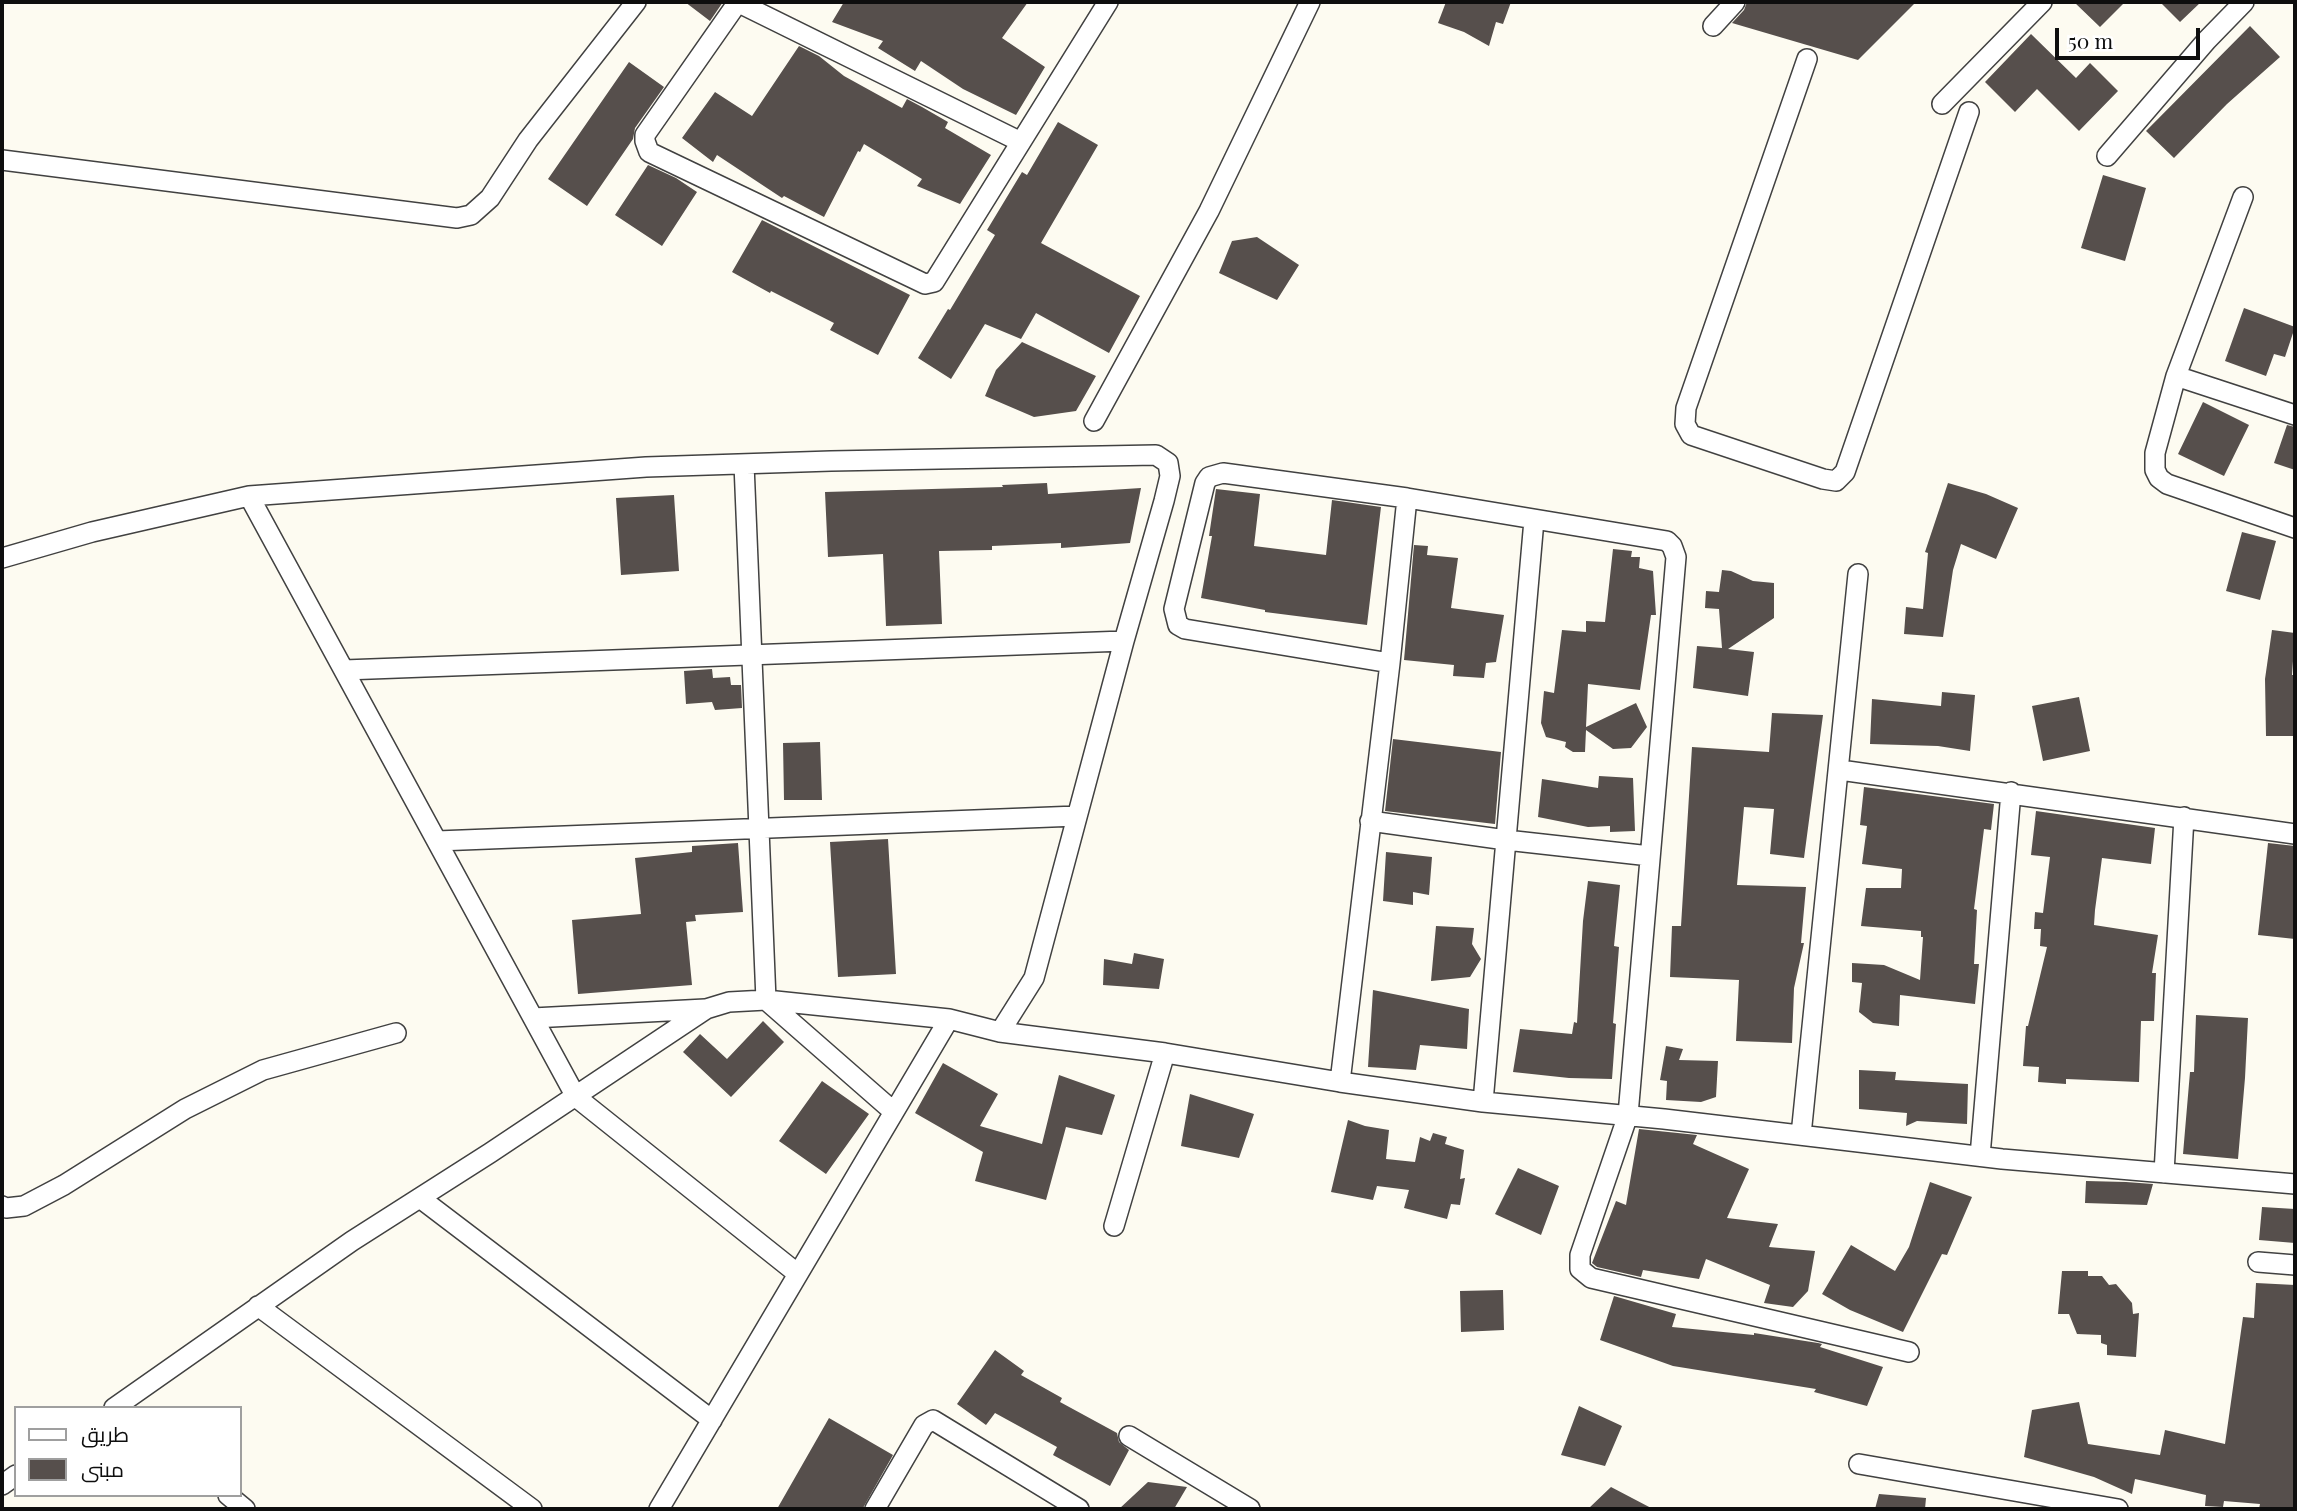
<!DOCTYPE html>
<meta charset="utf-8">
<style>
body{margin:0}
#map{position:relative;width:2297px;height:1511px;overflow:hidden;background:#fdfbf1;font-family:"Playfair Display",Cairo,serif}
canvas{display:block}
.frame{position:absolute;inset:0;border:4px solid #0e0e0e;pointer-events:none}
.legend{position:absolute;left:14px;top:1406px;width:228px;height:91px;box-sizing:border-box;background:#fff;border:2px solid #9f9f9f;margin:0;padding:9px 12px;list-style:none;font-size:21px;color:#0e0e0e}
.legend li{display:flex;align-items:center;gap:14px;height:35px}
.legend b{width:35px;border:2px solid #9f9f9f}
.scale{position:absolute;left:2055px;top:28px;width:145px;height:32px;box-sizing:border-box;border:4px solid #0e0e0e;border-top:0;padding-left:9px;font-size:21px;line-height:24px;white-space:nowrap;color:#0e0e0e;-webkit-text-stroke:5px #fff;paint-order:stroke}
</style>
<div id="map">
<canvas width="2297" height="1511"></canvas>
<div class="frame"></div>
<ul class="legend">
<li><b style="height:9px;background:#fff"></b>طريق</li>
<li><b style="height:19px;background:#564f4c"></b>مبنى</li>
</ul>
<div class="scale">50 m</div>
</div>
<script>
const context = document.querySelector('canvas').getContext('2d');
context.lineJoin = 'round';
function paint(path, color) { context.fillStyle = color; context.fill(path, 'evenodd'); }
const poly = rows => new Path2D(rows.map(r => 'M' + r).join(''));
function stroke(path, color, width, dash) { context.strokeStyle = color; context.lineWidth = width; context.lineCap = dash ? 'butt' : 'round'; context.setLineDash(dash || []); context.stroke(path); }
const building = poly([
 [685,2,723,2,710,21],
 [844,2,1028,2,1002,38,1045,67,1016,115,963,89,921,61,915,71,878,48,883,41,832,22],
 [1446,2,1511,2,1503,24,1496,22,1489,46,1464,32,1438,23],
 [1747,2,1916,2,1858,60,1732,23,1744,10],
 [2074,2,2125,2,2100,27],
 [2160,2,2201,2,2180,22],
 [2250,26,2280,57,2227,104,2174,158,2146,131],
 [2031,34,2076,78,2090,63,2118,91,2079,131,2037,89,2015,112,1985,82],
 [799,46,819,56,844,76,902,108,907,99,922,107,948,122,945,128,991,155,960,204,917,186,922,179,864,144,860,152,858,151,824,217,784,196,782,198,717,155,713,162,682,138,715,92,752,116],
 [629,62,664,87,635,128,633,139,587,206,548,179],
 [1058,122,1098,145,1041,243,1140,296,1109,353,1036,313,1021,339,985,324,951,379,918,358,948,309,950,310,995,235,987,230,1022,172,1027,175],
 [648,165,676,178,697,192,662,246,615,215],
 [2103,175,2146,188,2125,261,2081,248],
 [762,220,910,295,878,355,830,330,834,323,771,291,770,293,732,272],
 [1257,237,1299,265,1277,300,1219,273,1232,241],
 [2244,308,2295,327,2285,357,2274,354,2266,376,2225,361],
 [1022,342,1096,376,1076,411,1034,417,985,396,996,370],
 [2203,402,2249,425,2224,476,2178,454],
 [2287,425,2295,427,2295,470,2274,463],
 [1047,483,1048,494,1141,488,1130,543,1061,548,1061,543,992,546,992,550,939,551,942,624,886,626,883,554,828,557,825,492,1003,487,1002,485],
 [1948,483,1986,494,2018,508,1996,559,1961,544,1953,570,1943,637,1904,634,1906,607,1923,609,1928,553,1925,552],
 [1216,489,1260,494,1254,546,1326,555,1332,500,1381,507,1367,625,1265,612,1265,610,1201,598,1212,536,1209,536],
 [674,495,679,571,621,575,616,498],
 [2242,532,2276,541,2260,600,2226,591],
 [1414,545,1428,546,1427,555,1458,558,1451,608,1504,615,1496,662,1486,663,1484,678,1453,676,1454,665,1404,660],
 [1613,549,1632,551,1631,557,1640,557,1639,568,1653,571,1656,615,1651,615,1640,690,1588,684,1586,727,1636,703,1647,727,1631,748,1613,749,1586,730,1585,752,1573,752,1565,747,1566,742,1546,737,1541,723,1544,691,1554,693,1562,630,1586,632,1586,621,1605,622],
 [1722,570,1731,571,1753,581,1774,583,1774,618,1728,649,1754,652,1748,696,1693,688,1697,646,1722,648,1719,609,1705,608,1706,591,1719,592],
 [2272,630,2295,633,2292,675,2295,675,2295,736,2266,736,2265,679],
 [712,669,713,678,730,677,731,685,741,685,742,708,715,710,712,702,686,704,684,671],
 [1942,692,1975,695,1970,751,1938,746,1870,744,1872,699,1941,706],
 [2079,697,2090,751,2043,761,2032,706],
 [1772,713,1823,715,1804,858,1770,854,1774,809,1744,807,1737,885,1806,887,1801,943,1804,943,1794,988,1792,1043,1736,1041,1739,980,1670,977,1672,926,1681,926,1692,747,1769,752],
 [1393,739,1501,752,1495,824,1385,811],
 [820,742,822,800,784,800,783,743],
 [1599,776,1633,778,1635,831,1610,832,1610,826,1588,827,1538,817,1542,779,1598,788],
 [1864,787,1994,804,1991,830,1984,829,1974,909,1977,910,1974,964,1979,964,1975,1004,1900,995,1899,1026,1873,1023,1859,1012,1862,983,1852,982,1852,963,1884,965,1920,980,1923,937,1921,937,1921,931,1861,926,1866,888,1901,888,1902,869,1862,864,1867,826,1860,825],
 [2036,811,2155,828,2151,864,2102,858,2095,910,2094,925,2158,935,2152,973,2156,973,2154,1021,2141,1021,2139,1082,2066,1079,2066,1084,2038,1082,2039,1067,2023,1066,2026,1026,2028,1026,2047,947,2040,946,2041,929,2034,929,2035,912,2043,913,2050,857,2031,855],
 [888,839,896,974,838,977,830,842],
 [738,843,743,912,695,915,696,921,686,922,692,985,578,994,572,920,641,914,635,858,692,852,692,846],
 [2268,843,2295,846,2295,939,2258,935],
 [1386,852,1432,857,1429,895,1413,892,1413,905,1383,901],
 [1588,881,1620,885,1614,946,1619,947,1613,1023,1616,1024,1612,1079,1569,1078,1513,1072,1520,1029,1572,1034,1574,1022,1577,1023,1583,921],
 [1436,926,1474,928,1472,944,1481,959,1470,977,1431,981],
 [1134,953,1164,959,1159,989,1103,985,1104,959,1132,964],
 [1373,990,1469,1009,1467,1049,1420,1045,1416,1070,1368,1067],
 [2196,1015,2248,1018,2245,1078,2238,1159,2183,1154,2190,1072,2194,1072],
 [763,1021,784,1042,731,1097,683,1052,700,1034,727,1059],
 [1666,1046,1683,1049,1679,1060,1718,1061,1716,1097,1701,1102,1666,1100,1667,1081,1660,1080],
 [943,1063,998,1094,980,1126,1042,1144,1059,1075,1115,1095,1102,1135,1066,1127,1046,1200,975,1181,983,1152,915,1113],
 [1859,1070,1896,1072,1895,1080,1968,1084,1967,1124,1917,1121,1906,1126,1907,1113,1859,1109],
 [822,1081,869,1114,826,1174,779,1141],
 [1190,1094,1254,1114,1239,1158,1181,1146],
 [1348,1120,1365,1126,1389,1130,1386,1159,1415,1162,1420,1137,1430,1141,1433,1133,1447,1137,1445,1144,1464,1150,1460,1179,1465,1178,1460,1205,1451,1204,1447,1219,1404,1208,1409,1190,1377,1186,1373,1200,1331,1192],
 [1639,1129,1697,1135,1693,1144,1749,1169,1727,1218,1778,1224,1769,1247,1815,1251,1808,1291,1793,1307,1764,1303,1770,1285,1706,1259,1699,1279,1643,1270,1641,1277,1597,1267,1592,1263,1616,1201,1626,1205],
 [1518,1168,1559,1186,1541,1235,1495,1214],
 [2086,1181,2126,1182,2153,1184,2147,1205,2085,1203],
 [1930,1182,1972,1197,1947,1255,1942,1254,1903,1332,1850,1310,1822,1294,1851,1245,1895,1271,1909,1247],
 [2262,1207,2295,1209,2295,1243,2259,1240],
 [2062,1271,2088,1271,2088,1276,2102,1276,2109,1285,2116,1284,2132,1303,2133,1314,2139,1313,2136,1357,2107,1355,2107,1345,2101,1343,2101,1335,2077,1334,2069,1314,2058,1314],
 [2256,1283,2295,1285,2295,1509,2259,1509,2260,1504,2224,1501,2223,1507,2205,1506,2206,1495,2135,1479,2132,1494,2094,1477,2024,1457,2032,1410,2079,1402,2088,1444,2160,1455,2165,1430,2225,1444,2243,1317,2254,1318],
 [1503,1290,1504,1330,1461,1332,1460,1291],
 [1614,1296,1676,1314,1672,1327,1754,1335,1754,1333,1818,1343,1822,1344,1820,1347,1883,1367,1867,1406,1814,1392,1816,1389,1673,1366,1600,1340],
 [995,1350,1024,1371,1021,1375,1062,1398,1060,1402,1117,1433,1119,1442,1129,1450,1110,1486,1053,1455,1057,1447,995,1413,986,1425,957,1404],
 [1579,1406,1622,1426,1605,1466,1561,1455],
 [829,1418,893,1455,863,1508,777,1509],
 [1148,1482,1187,1487,1174,1509,1119,1509],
 [1611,1487,1653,1509,1588,1509],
 [1879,1494,1926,1498,1925,1509,1875,1509]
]);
const minor = poly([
 [737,2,1021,142],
 [738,2,645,135,645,141,649,152,925,284,934,282,1108,2],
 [1713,26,1735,2],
 [1807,59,1686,408,1685,424,1691,435,1823,479,1836,481,1845,472,1969,112],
 [1942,104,2042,2],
 [2107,156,2207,40,2244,2],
 [2,160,457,218,471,215,490,198,528,140,636,2],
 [2243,197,2176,376,2155,453,2155,470,2159,478,2167,484,2295,528],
 [2176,376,2295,415],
 [1094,421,1209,211,1310,2],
 [744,464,766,1000,894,1112],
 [249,496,576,1097,798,1274],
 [2,558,92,532,249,496,646,467,831,461,1156,455,1168,463,1170,476,1164,501,1124,641,1034,978,1000,1032],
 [1390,663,1185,629,1178,625,1174,609,1205,483,1209,477,1223,473,1407,498,1667,541,1672,546,1676,557,1628,1115,1580,1255,1580,1269,1591,1278,1909,1352],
 [344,670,1124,641],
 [1840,770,2295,834],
 [1370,821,1506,840,1650,856],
 [437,841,1077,816],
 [533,1018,705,1009],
 [1340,1082,1390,663,1407,498],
 [1483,1102,1534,520],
 [1801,1135,1858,574],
 [1980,1156,2011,792],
 [2164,1173,2184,817],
 [420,1198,712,1420],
 [2,1206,6,1208,24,1206,64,1185,185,1109,263,1070,396,1033],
 [1114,1226,1165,1053],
 [2258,1262,2295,1265],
 [258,1306,532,1509],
 [114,1408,352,1241,490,1153,706,1009,729,1002,766,1000,949,1019,1000,1032,1165,1053,1340,1082,1483,1102,1664,1119,2002,1159,2295,1184],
 [1129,1436,1250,1509],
 [1859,1464,2118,1509],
 [2,1485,16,1475],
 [228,1495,245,1509],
 [659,1509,949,1019],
 [875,1509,924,1425,933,1420,1079,1509]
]);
paint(building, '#564f4c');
stroke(minor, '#414141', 22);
stroke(minor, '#fff', 19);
</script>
